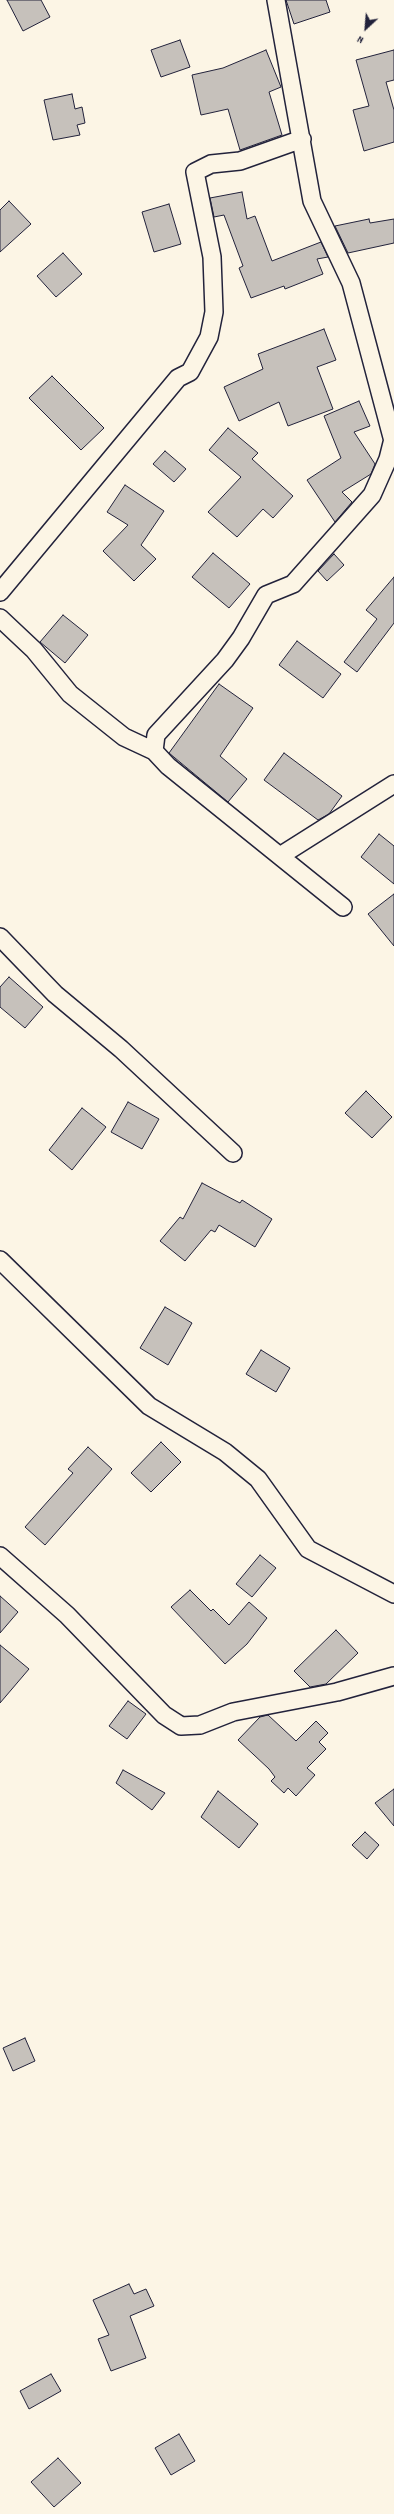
<!DOCTYPE html>
<style>
body{margin:0}
#map{position:relative;width:394px;height:2514px;overflow:hidden;background:#fcf5e5;font-family:Dekko,sans-serif}
canvas{display:block}
.north{position:absolute;left:346px;top:8px;width:40px;height:40px;-webkit-text-stroke:3px #fcf5e5;paint-order:stroke;rotate:206deg;font-size:11px;font-weight:700;line-height:16px;text-align:center;color:#22223b}
.north::after{content:'';display:block;margin:auto;width:14px;height:18px;background:#22223b;clip-path:polygon(50% 0,100% 100%,50% 72%,0 100%)}
</style>
<div id="map">
<canvas width="394" height="2514"></canvas>
<div class="north">N</div>
</div>
<script>
const context = document.querySelector('canvas').getContext('2d');
context.lineJoin = 'round';
function paint(path, color) { context.fillStyle = color; context.fill(path, 'evenodd'); }
const poly = rows => new Path2D(rows.map(r => 'M' + r).join(''));
function stroke(path, color, width, dash) { context.strokeStyle = color; context.lineWidth = width; context.lineCap = dash ? 'butt' : 'round'; context.setLineDash(dash || []); context.stroke(path); }
const building = poly([
 [7,0,41,0,50,17,23,31,7,0],
 [286,0,326,0,330,12,294,24,286,0],
 [180,40,190,67,161,77,151,50,180,40],
 [266,50,281,87,269,92,282,135,240,150,228,109,201,115,192,75,223,68,266,50],
 [394,50,394,80,386,82,394,110,394,142,364,151,353,110,369,106,356,60,394,50],
 [72,94,75,109,82,107,85,123,77,125,80,135,53,140,44,100,72,94],
 [242,192,247,219,255,216,272,261,321,242,328,257,317,259,323,274,285,289,284,286,251,298,239,268,243,266,224,215,214,217,210,198,242,192],
 [9,201,31,224,0,252,0,210,9,201],
 [169,204,181,244,154,252,142,212,169,204],
 [369,219,370,223,394,219,394,243,348,253,335,226,369,219],
 [63,253,82,274,56,297,37,276,63,253],
 [324,329,336,360,317,367,333,409,288,426,279,402,239,421,224,387,263,369,258,354,324,329],
 [52,376,104,428,81,450,29,398,52,376],
 [359,401,370,426,354,432,375,464,371,474,342,492,352,502,335,522,307,480,341,458,324,416,359,401],
 [228,428,258,453,252,459,293,496,273,518,263,509,237,537,208,512,241,477,209,450,228,428],
 [165,451,186,469,174,482,153,464,165,451],
 [125,485,164,511,141,545,156,559,134,581,103,551,128,525,107,512,125,485],
 [213,553,250,584,229,608,192,577,213,553],
 [334,554,344,565,327,581,318,571,334,554],
 [394,577,394,623,357,672,344,662,377,619,366,610,394,577],
 [63,615,88,635,65,663,40,642,63,615],
 [297,641,341,674,323,698,279,665,297,641],
 [219,684,253,708,220,756,247,779,228,802,169,753,219,684],
 [284,753,342,796,329,814,318,820,264,780,284,753],
 [379,834,394,846,394,884,361,857,379,834],
 [394,894,394,946,368,914,394,894],
 [9,977,43,1007,25,1028,0,1007,0,987,9,977],
 [366,1091,392,1117,372,1138,345,1113,366,1091],
 [128,1102,159,1119,142,1149,111,1132,128,1102],
 [82,1108,106,1127,72,1170,49,1150,82,1108],
 [202,1183,240,1203,242,1200,272,1219,255,1247,219,1225,215,1232,211,1230,185,1261,160,1241,180,1217,183,1219,202,1183],
 [165,1307,192,1323,168,1365,140,1348,165,1307],
 [261,1350,290,1368,276,1392,246,1374,261,1350],
 [161,1442,181,1462,151,1492,131,1473,161,1442],
 [88,1447,112,1469,45,1545,25,1527,73,1473,68,1469,88,1447],
 [260,1555,276,1568,252,1597,236,1584,260,1555],
 [190,1590,211,1611,213,1609,229,1625,249,1602,267,1618,247,1644,225,1664,171,1607,190,1590],
 [0,1596,18,1612,0,1633,0,1596],
 [336,1630,358,1653,326,1684,310,1687,294,1671,336,1630],
 [0,1645,29,1669,0,1703,0,1645],
 [128,1701,146,1714,127,1739,109,1726,128,1701],
 [268,1715,296,1741,316,1721,328,1733,319,1742,326,1749,307,1768,315,1775,296,1796,288,1788,284,1793,271,1781,275,1777,269,1769,238,1740,260,1717,268,1715],
 [123,1770,165,1793,152,1810,116,1783,123,1770],
 [394,1789,394,1826,375,1803,394,1789],
 [218,1791,258,1824,239,1848,201,1817,218,1791],
 [365,1832,379,1845,367,1859,352,1845,365,1832],
 [25,2038,35,2061,13,2071,3,2048,25,2038],
 [129,2284,134,2294,146,2289,154,2306,130,2316,146,2358,111,2371,98,2339,109,2335,93,2300,129,2284],
 [51,2374,61,2391,29,2409,20,2391,51,2374],
 [179,2434,195,2461,171,2475,155,2448,179,2434],
 [58,2458,81,2483,54,2507,31,2482,58,2458]
]);
const minor = poly([
 [276,0,312,201,351,283,393,441],
 [0,592,178,378,190,372,209,337,214,312,212,257,195,172,211,164,240,161,302,139],
 [0,618,34,650,70,694,124,737,154,751],
 [280,856,394,784],
 [343,907,168,766,154,751,156,735,225,660,241,638,266,595,293,584,372,495,388,459,394,435],
 [0,937,55,994,121,1049,233,1153],
 [0,1260,149,1406,225,1452,258,1479,308,1549,394,1594],
 [0,1556,67,1615,164,1715,181,1726,200,1725,233,1712,337,1692,394,1676]
]);
paint(building, '#c6c1bb');
stroke(building, '#22223b', 1);
stroke(minor, '#22223b', 20);
stroke(minor, '#fcf5e5', 17);
</script>
